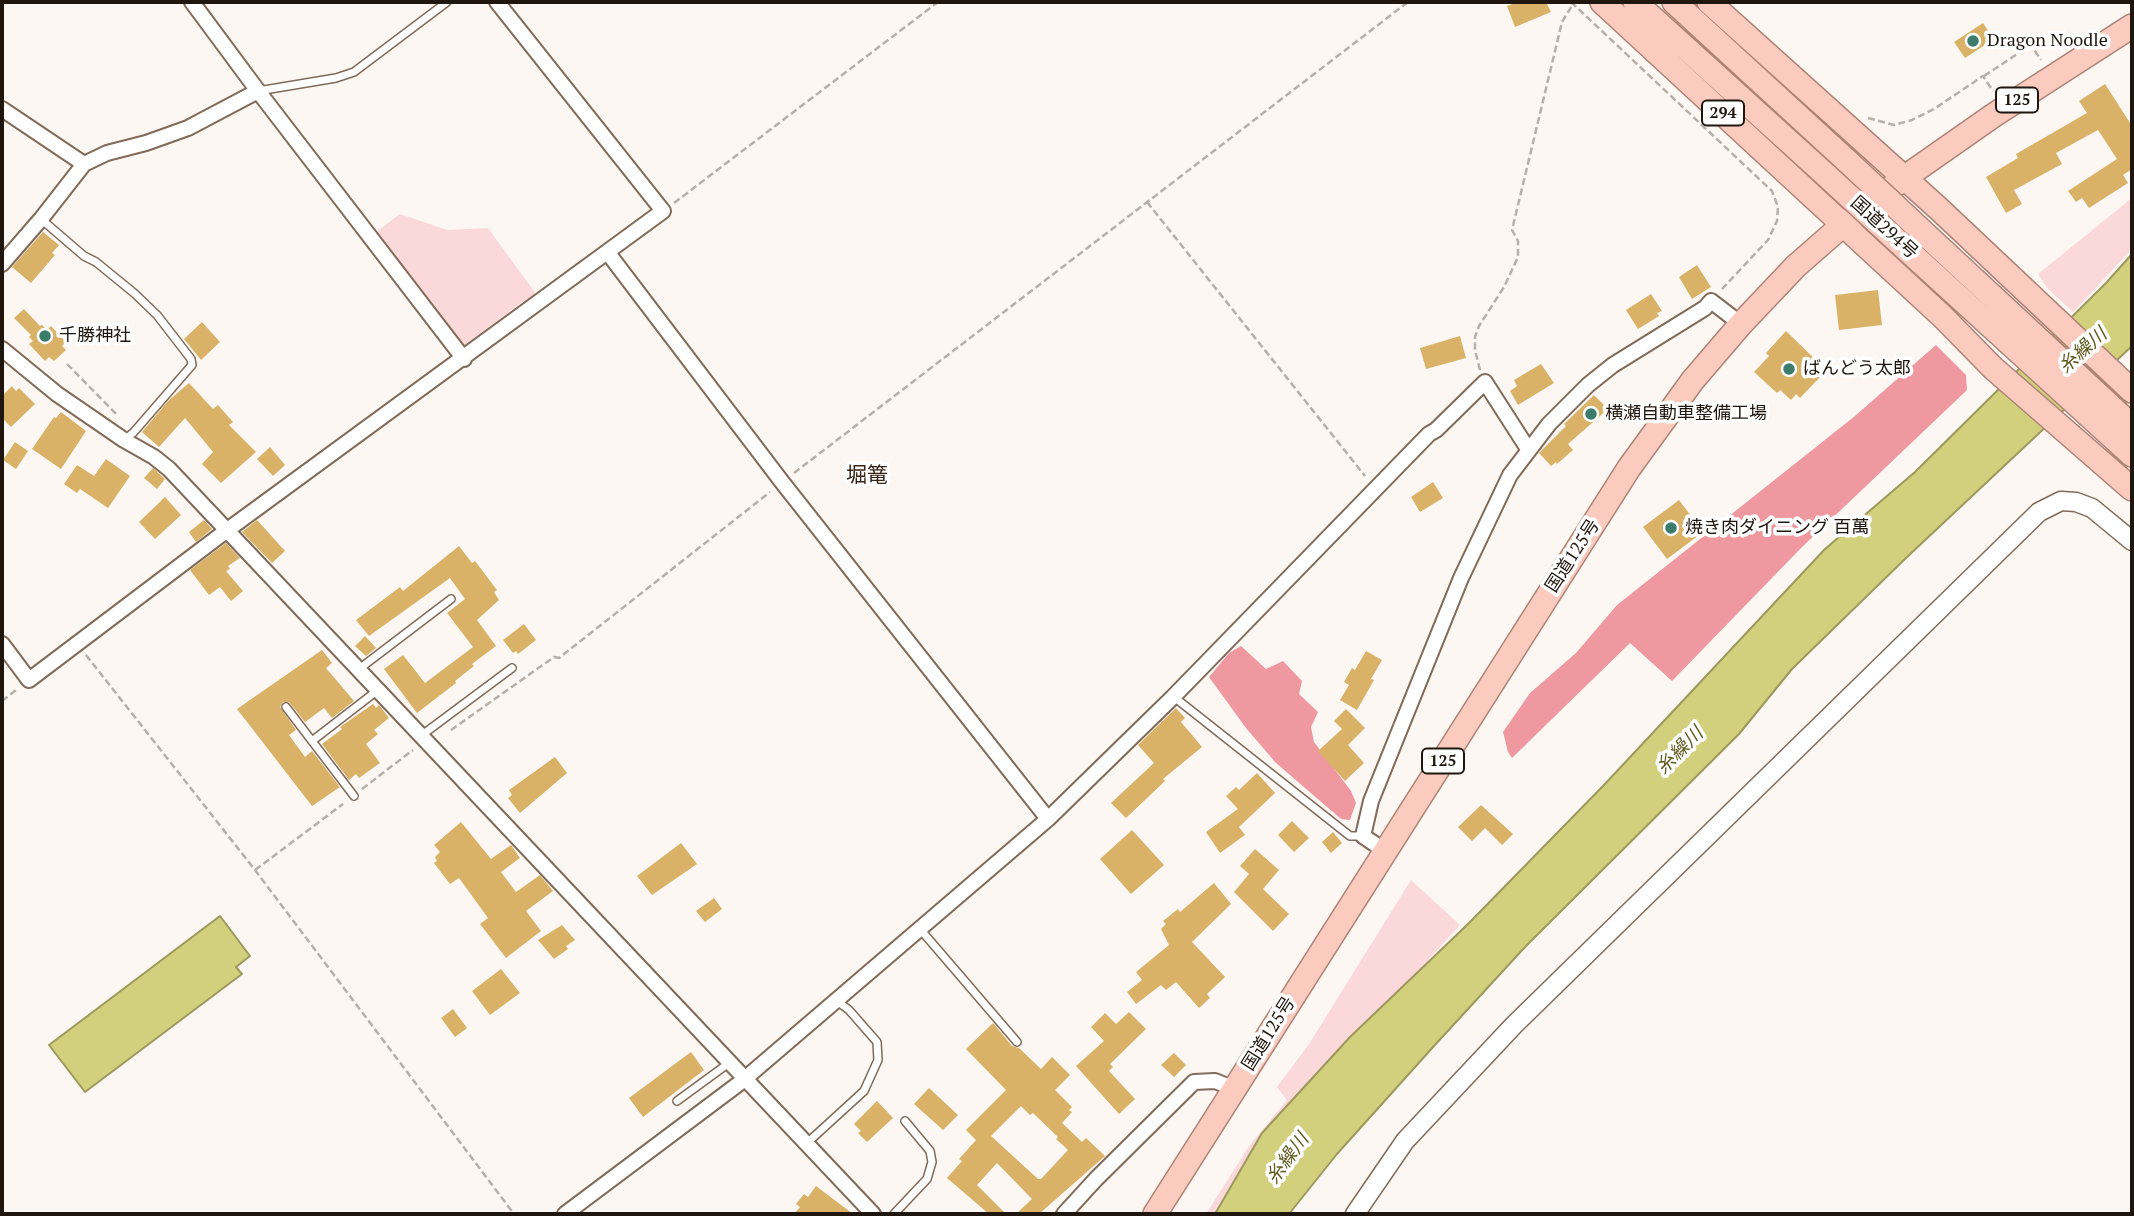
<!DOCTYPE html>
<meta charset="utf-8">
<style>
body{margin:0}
#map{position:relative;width:2134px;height:1216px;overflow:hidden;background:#fdf7f3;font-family:"PT Serif",serif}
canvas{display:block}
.frame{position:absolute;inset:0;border:4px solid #1f160f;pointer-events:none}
</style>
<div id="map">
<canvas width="2134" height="1216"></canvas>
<div class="frame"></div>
</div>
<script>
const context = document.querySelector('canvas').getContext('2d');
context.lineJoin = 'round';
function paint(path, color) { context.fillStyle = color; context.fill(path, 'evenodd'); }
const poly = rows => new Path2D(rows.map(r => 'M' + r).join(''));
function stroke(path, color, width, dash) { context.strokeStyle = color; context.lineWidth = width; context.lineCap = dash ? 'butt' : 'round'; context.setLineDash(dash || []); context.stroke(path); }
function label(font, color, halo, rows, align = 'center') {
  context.font = font + ' "PT Serif","Noto Sans JP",serif'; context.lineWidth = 7; context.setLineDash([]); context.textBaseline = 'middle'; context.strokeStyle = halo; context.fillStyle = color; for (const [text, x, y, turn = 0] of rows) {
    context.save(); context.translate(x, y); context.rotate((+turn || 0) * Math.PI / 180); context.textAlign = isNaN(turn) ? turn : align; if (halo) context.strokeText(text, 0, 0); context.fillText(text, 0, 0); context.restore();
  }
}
const green = poly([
 [2132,198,2132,249,2073,312,2047,288,2038,274],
 [400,214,447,230,488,228,539,298,522,302,462,347,375,233],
 [1411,880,1460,925,1366,1028,1223,1214,1206,1214,1249,1146,1287,1100,1277,1087,1309,1044]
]);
const forest = poly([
 [1936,345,1966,375,1967,390,1802,547,1672,681,1630,643,1512,758,1508,752,1503,732,1530,693,1576,653,1617,605,1855,416],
 [1241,646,1266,669,1283,661,1302,681,1299,694,1318,712,1311,727,1314,742,1351,791,1356,803,1350,820,1341,819,1276,763,1246,728,1209,677,1229,653]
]);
const water = poly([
 [2132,254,2132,346,1906,558,1792,669,1739,734,1525,947,1434,1046,1337,1154,1289,1214,1215,1214,1262,1133,1350,1037,1468,924,1603,786,1825,549,1915,472,2106,283,2132,254],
 [220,916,250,956,236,967,242,974,85,1092,49,1045,220,916]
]);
const building = poly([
 [1518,2,1546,2,1551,12,1515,27,1507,6],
 [1983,23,1994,39,1965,58,1954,42],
 [2105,84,2132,126,2132,169,2123,175,2128,183,2089,208,2082,198,2076,202,2068,191,2117,159,2098,130,2056,153,2062,164,2014,190,2022,204,2006,213,1986,177,2018,158,2016,154,2087,113,2079,101],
 [43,232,59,245,52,253,55,255,31,283,12,267],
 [1697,265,1711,287,1692,299,1679,277],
 [1878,290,1882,325,1839,330,1835,295],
 [1651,294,1662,311,1657,313,1659,316,1638,329,1626,310],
 [24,309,40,326,42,325,47,330,51,326,66,342,62,346,66,350,54,361,49,357,45,361,29,344,33,341,29,337,31,335,14,318],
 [202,322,220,342,201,360,184,339],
 [1786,331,1822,366,1817,372,1821,376,1800,398,1796,394,1791,400,1780,390,1777,393,1754,372,1769,356,1766,353],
 [1460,336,1466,358,1426,369,1420,348],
 [1541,364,1554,383,1518,405,1510,391,1517,386,1514,380],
 [189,383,213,409,218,405,233,422,229,425,256,452,221,483,202,464,213,452,185,418,159,447,142,432,168,401],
 [12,386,16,391,19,388,35,404,11,427,2,418,2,396],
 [1594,395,1608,409,1568,444,1573,450,1557,464,1556,462,1551,466,1539,453,1566,426,1564,424],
 [61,412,86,431,61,469,32,449,54,417,56,418],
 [15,442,28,451,16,469,3,460],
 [270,447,285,465,273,476,257,459],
 [106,459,130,476,108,508,80,489,77,493,64,484,77,465,94,476],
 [153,468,165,479,157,489,144,478],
 [1433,482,1443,498,1420,512,1411,497],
 [165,497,181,515,155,539,139,522],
 [1679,500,1703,532,1667,559,1643,527],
 [204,520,212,529,196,542,189,532],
 [257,520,285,551,272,563,242,532],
 [226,543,240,558,228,566,230,569,226,571,243,591,231,601,220,587,209,595,190,570],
 [459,546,472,563,475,561,497,590,494,592,499,600,477,620,496,646,472,664,474,666,455,681,456,683,417,713,384,669,403,655,425,683,473,647,447,613,465,599,450,578,369,636,356,620,400,587,403,591],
 [524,624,536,640,518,654,516,651,513,653,503,640],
 [365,636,376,648,366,656,355,646],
 [322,650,332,663,326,668,354,701,332,718,324,708,305,722,289,702,283,702,280,707,296,730,289,735,305,757,312,751,340,787,312,806,237,709],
 [1366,651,1382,660,1371,679,1374,680,1357,710,1340,700,1349,685,1344,682,1352,668,1355,670],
 [373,704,376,708,379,705,389,718,374,730,378,734,366,744,380,763,359,778,356,774,349,780,322,744,342,729,340,727],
 [1176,708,1185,718,1181,722,1202,747,1163,779,1165,781,1126,818,1111,803,1154,763,1138,745],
 [1346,709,1365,728,1348,745,1364,763,1345,781,1318,751,1342,729,1334,721],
 [555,757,567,773,520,813,508,798,512,795,509,790],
 [1257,773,1275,793,1239,827,1245,835,1220,853,1206,832,1238,809,1226,796,1236,787,1239,790],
 [1481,805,1513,834,1502,845,1485,828,1472,841,1458,827],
 [1292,821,1309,838,1294,852,1278,835],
 [461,822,491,859,511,845,520,858,501,872,516,892,540,875,553,891,526,911,541,931,506,958,480,924,488,918,459,878,450,884,434,863,437,861,435,857,440,852,434,845],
 [1132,830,1164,865,1131,894,1100,859],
 [1333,832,1342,843,1331,853,1322,842],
 [681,843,697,864,652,895,637,876],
 [1255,849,1279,870,1263,889,1289,914,1273,931,1234,892,1249,874,1240,866],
 [1214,883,1231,904,1192,942,1225,977,1207,994,1210,998,1199,1008,1176,982,1166,990,1161,985,1136,1004,1127,992,1142,980,1136,972,1169,945,1161,929,1166,924,1163,921,1178,909,1180,912],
 [714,898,722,909,705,922,696,911],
 [562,925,575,940,566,946,568,949,554,959,538,940],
 [501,969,520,993,490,1015,472,991],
 [453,1009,467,1028,455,1037,441,1018],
 [1129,1012,1146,1029,1110,1064,1113,1067,1109,1071,1135,1099,1119,1114,1076,1066,1104,1041,1091,1027,1105,1013,1116,1024],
 [993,1023,1012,1046,1019,1048,1041,1069,1052,1057,1070,1075,1055,1090,1072,1107,1069,1110,1072,1112,1062,1123,1082,1142,1086,1138,1105,1156,1039,1214,1016,1214,1032,1199,997,1163,977,1185,1006,1214,989,1214,947,1178,962,1161,959,1159,976,1140,966,1130,1006,1090,966,1049],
 [1021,1106,1030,1115,1033,1113,1058,1137,1056,1139,1068,1150,1041,1179,1038,1179,991,1136],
 [691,1052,704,1070,643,1117,629,1098],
 [1174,1053,1186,1065,1174,1077,1161,1065],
 [929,1088,958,1115,943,1130,914,1104],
 [877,1101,893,1118,867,1142,858,1133,861,1131,854,1124],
 [816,1186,853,1214,794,1214,800,1207,796,1204,804,1194,808,1197]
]);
const path = poly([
 [1571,2,1772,191,1778,207,1777,221,1768,240,1722,289],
 [1984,76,2031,45,2041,60],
 [1868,118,1894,125,1912,120,1934,109,1983,76,1993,91],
 [1147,202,1365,476],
 [674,203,938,2],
 [67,364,116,414],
 [1480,370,1475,350,1475,337,1479,326,1504,287,1518,257,1518,241,1512,230,1562,22,1573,4],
 [794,473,1408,2],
 [86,655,255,870,514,1214],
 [2,701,16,690],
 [451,730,554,657,559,658,770,492],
 [362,789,413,750],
 [255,870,343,804]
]);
const service = poly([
 [258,91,336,78,354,72,447,2],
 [41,219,84,256,96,262,134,293,157,315,191,359,192,365,133,433,124,440],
 [359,669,451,599],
 [1174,697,1350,836,1363,836],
 [286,707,354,796],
 [422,735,512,668],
 [312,741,378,690],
 [920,929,1017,1042],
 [677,1101,729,1063],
 [807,1143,864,1091,878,1060,877,1042,849,1010,837,1001],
 [894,1214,927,1179,932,1162,930,1151,905,1121]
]);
const minor = poly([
 [192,2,258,91,464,359],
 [2,109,84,164],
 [608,253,782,482,1048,819],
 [2,264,41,219,84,164,107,153,146,143,188,128,258,91],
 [2,349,57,394,124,440,154,457,169,469,873,1214],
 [2,644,29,680,226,531,663,211,497,2],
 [1385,851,1363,836,1371,801,1461,578,1510,475,1549,424,1588,385,1613,365,1705,308,1711,301,1741,324],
 [565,1214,741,1082,1048,819,1173,697,1429,434,1436,430,1485,382,1528,449],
 [1064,1214,1096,1179,1194,1082,1215,1081,1235,1089]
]);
const tertiary = poly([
 [1355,1214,1405,1141,1514,1025,2039,512,2061,501,2076,502,2092,508,2132,541]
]);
const trunk = poly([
 [1602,2,1943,317,1993,368,2132,489],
 [1635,2,1827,176],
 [1674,2,1846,160],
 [1709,2,1939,209,2132,391],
 [1923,232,2132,426],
 [1905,248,2132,455],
 [1155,1214,1629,468,1693,380,1741,324,1796,266,1844,224,1904,178,1994,115,2132,26]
]);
const trunkBridge = poly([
 [1846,160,1923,232],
 [1827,176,1905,248]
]);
const markers = [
 [1973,41,7,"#3b7c6c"],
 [45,336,7,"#3b7c6c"],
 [1789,369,7,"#3b7c6c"],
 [1591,414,7,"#3b7c6c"],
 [1671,528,7,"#3b7c6c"]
];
const shields = [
 [2017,100,42],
 [1723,113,42],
 [1443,761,42]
];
const shieldNames = [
 ["125",2017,100],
 ["294",1723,113],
 ["125",1443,761]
];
const poiNames = [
 ["Dragon Noodle",1987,41],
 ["千勝神社",59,336],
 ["ばんどう太郎",1803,369],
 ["横瀬自動車整備工場",1605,414],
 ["焼き肉ダイニング 百萬",1685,528]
];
const streetNames = [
 ["国道294号",1884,228,42],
 ["国道125号",1573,556,-57],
 ["国道125号",1269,1034,-58]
];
const waterNames = [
 ["糸繰川",2083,351,-42],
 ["糸繰川",1680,751,-45],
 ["糸繰川",1288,1159,-54]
];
const quarterNames = [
 ["堀篭",867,476]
];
paint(green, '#fbd8da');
paint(forest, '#ef98a0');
paint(water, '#d3d07d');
stroke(water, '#9d985c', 2);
paint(building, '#d9b267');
stroke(service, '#816a59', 10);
stroke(minor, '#816a59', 18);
stroke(tertiary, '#816a59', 21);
stroke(trunk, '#ac8376', 26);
stroke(path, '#b6afaa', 2.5, [7, 3.5]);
stroke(service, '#fff', 7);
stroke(minor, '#fff', 14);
stroke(tertiary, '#fff', 18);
stroke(trunk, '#facbbe', 23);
stroke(trunkBridge, '#ac8376', 26, []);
stroke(trunkBridge, '#facbbe', 23);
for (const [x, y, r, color] of markers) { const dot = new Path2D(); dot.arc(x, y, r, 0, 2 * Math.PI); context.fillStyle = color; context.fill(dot); stroke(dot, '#fff', 2.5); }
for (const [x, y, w] of shields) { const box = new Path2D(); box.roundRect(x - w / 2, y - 12.5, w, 25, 5); context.fillStyle = '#fff'; context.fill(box); stroke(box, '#1f160f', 2); }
label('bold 16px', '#1f160f', null, shieldNames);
label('18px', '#1f160f', '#fff', poiNames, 'left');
label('18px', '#1f160f', '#fff', streetNames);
label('italic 19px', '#5e5a1e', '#fff', waterNames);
label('21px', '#372415', '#fff', quarterNames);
</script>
